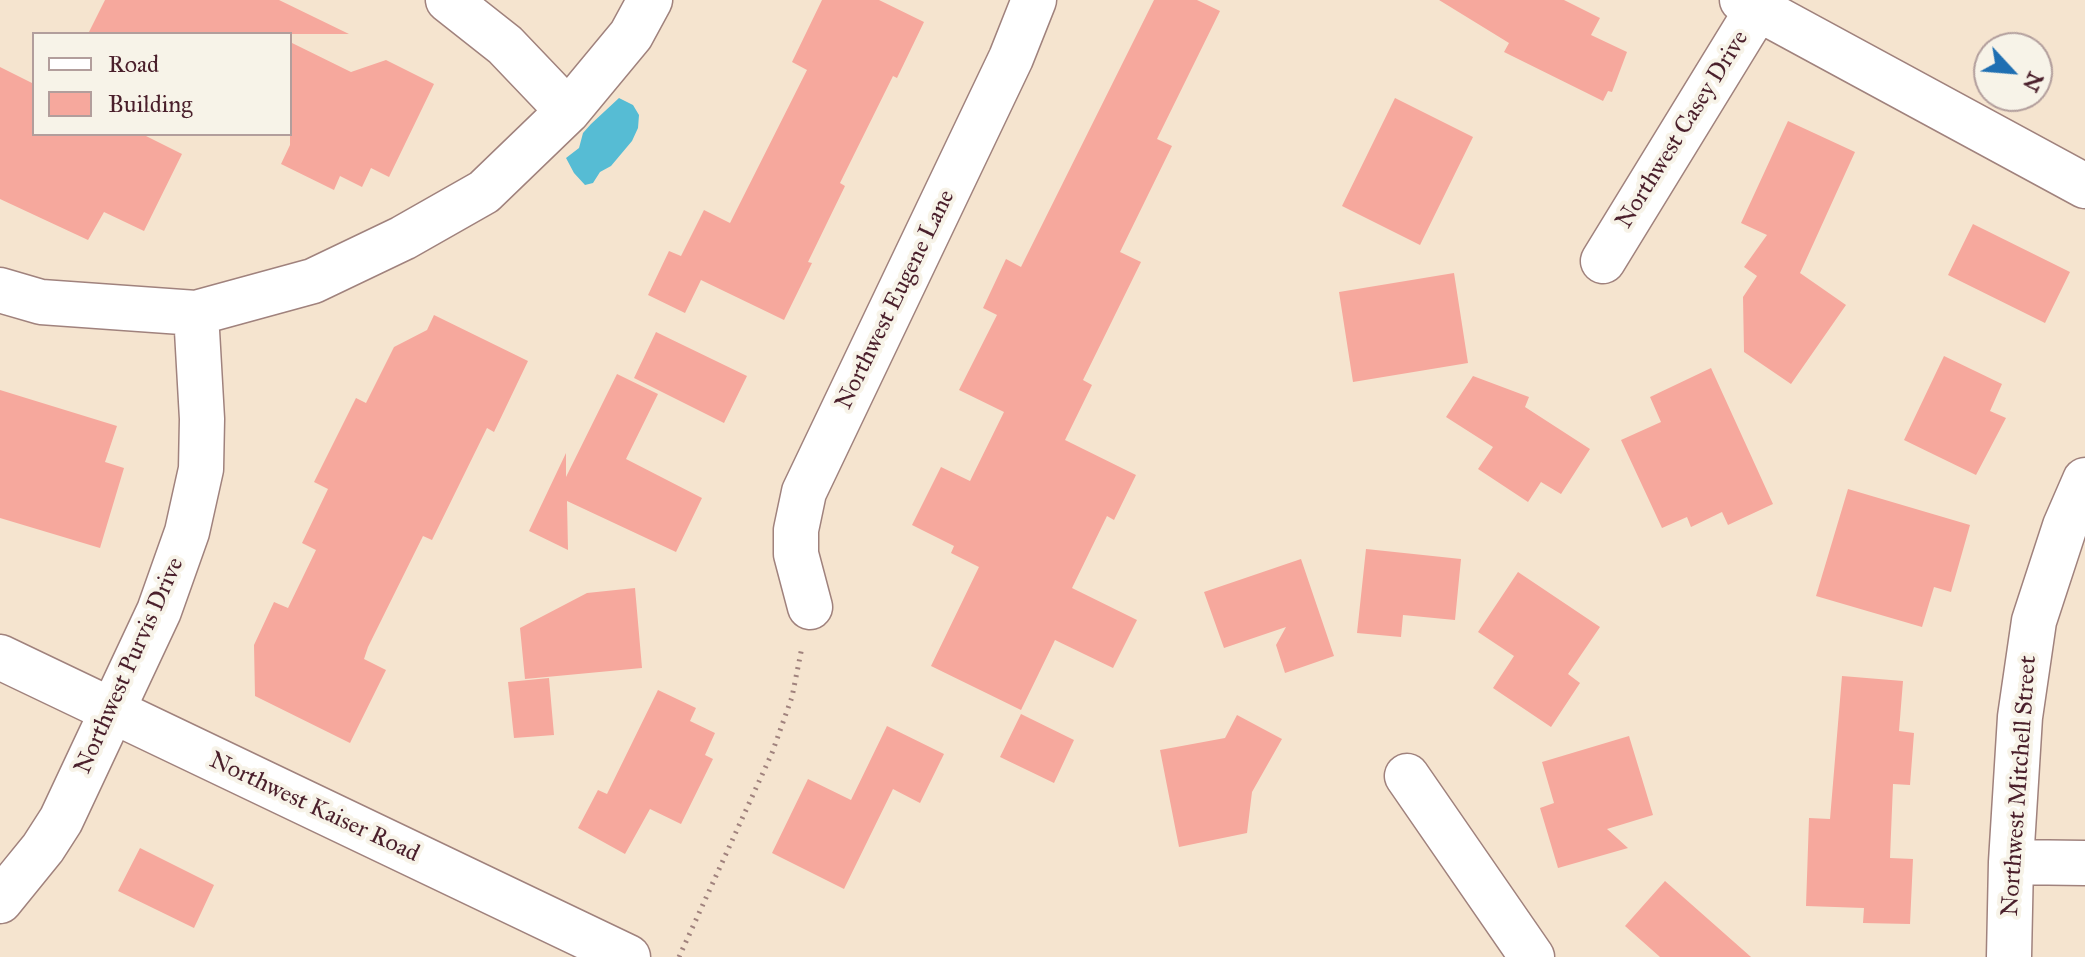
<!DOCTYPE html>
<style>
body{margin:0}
#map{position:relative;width:2085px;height:957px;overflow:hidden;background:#f5e4cf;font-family:"IM FELL Great Primer",serif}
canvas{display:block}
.legend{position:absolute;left:32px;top:32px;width:260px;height:104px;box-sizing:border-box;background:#f7f3e8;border:2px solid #b29e9c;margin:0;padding:10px 14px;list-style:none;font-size:24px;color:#4a1f2b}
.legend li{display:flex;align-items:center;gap:16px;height:40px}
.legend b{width:40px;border:2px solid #b29e9c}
.north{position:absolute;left:1973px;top:32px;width:80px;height:80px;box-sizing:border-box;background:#f7f3e8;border:2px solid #b29e9c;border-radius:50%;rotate:116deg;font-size:22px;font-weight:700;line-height:32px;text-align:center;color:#4a1f2b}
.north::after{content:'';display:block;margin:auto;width:28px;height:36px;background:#1f6fb2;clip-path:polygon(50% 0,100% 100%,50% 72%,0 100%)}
</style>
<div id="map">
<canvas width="2085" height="957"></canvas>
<ul class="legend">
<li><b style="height:10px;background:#fff"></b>Road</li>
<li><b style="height:22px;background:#f6a89d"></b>Building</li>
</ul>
<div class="north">N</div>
</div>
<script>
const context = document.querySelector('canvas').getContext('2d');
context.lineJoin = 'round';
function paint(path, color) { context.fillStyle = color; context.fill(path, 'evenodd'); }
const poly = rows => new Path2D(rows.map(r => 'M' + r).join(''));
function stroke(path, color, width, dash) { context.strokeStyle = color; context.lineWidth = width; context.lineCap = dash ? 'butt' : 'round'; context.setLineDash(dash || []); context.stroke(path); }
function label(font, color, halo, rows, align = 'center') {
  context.font = font + ' "IM FELL Great Primer",serif'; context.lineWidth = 8; context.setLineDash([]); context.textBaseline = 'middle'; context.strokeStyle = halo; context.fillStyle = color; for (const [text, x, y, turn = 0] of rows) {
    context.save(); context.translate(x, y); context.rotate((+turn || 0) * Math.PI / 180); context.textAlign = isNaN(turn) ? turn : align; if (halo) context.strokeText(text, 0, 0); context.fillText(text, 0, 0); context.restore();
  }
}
const water = poly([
 [619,98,633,105,639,115,638,128,632,141,611,166,600,172,593,183,585,185,574,173,566,158,579,148,583,133,591,124]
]);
const building = poly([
 [105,0,279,0,349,34,88,34],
 [822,0,879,0,924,22,897,78,893,76,840,183,845,186,808,262,812,263,784,320,701,280,685,313,648,295,669,251,681,256,704,210,730,223,807,70,792,62],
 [1154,0,1197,0,1220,11,1157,139,1172,146,1120,252,1141,262,1083,380,1092,385,1065,440,1136,475,1114,520,1107,516,1072,588,1137,620,1113,668,1055,640,1021,710,931,666,979,567,951,553,954,546,912,525,941,467,970,481,1004,412,959,390,997,315,983,308,1006,259,1021,267],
 [1439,0,1564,0,1600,18,1591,35,1627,52,1612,92,1608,91,1603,101,1504,52,1509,43],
 [290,42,351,72,386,60,434,84,389,177,371,168,362,187,340,176,334,190,281,164,290,145],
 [0,67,34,84,34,134,142,134,182,154,144,231,104,212,88,240,0,199],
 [1395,98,1473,137,1420,245,1342,206],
 [1788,121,1855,152,1800,273,1846,305,1791,384,1744,352,1743,297,1757,276,1744,267,1767,235,1741,223],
 [1973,224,2070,272,2045,323,1948,275],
 [1454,273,1468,363,1353,382,1339,292],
 [434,315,528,361,494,432,487,428,432,540,423,536,368,647,364,659,386,670,350,743,255,696,254,645,274,602,288,608,316,550,302,543,328,489,314,482,356,398,366,403,394,347,427,330],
 [656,332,747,376,724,423,634,378],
 [1944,356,2002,384,1990,411,2006,418,1976,475,1904,440],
 [1711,368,1773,504,1728,525,1722,512,1691,527,1687,517,1662,528,1621,440,1661,422,1650,397],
 [617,374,658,394,626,459,702,498,676,552,567,501,568,550,529,531,566,453,566,477],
 [1473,376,1529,397,1525,407,1590,449,1561,494,1541,482,1528,502,1478,469,1493,447,1446,417],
 [0,390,117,426,105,462,124,468,100,548,0,518],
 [1848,489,1970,525,1951,592,1934,587,1922,627,1816,596],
 [1366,549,1461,559,1455,620,1403,615,1401,637,1357,633],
 [1301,559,1334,656,1285,673,1276,645,1286,627,1224,648,1204,592],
 [1518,572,1600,627,1568,674,1580,683,1551,727,1493,688,1514,656,1478,632],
 [635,588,642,668,525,679,520,628,587,593],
 [1842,676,1903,681,1899,731,1914,733,1910,785,1893,784,1890,858,1913,859,1910,924,1863,923,1864,908,1806,906,1809,818,1830,819],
 [549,678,554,735,514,738,508,682],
 [658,690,696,708,690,721,715,733,705,755,713,759,681,824,650,809,625,854,578,828,598,790,607,794],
 [1021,714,1074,740,1054,783,1000,757],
 [1237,715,1282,739,1252,792,1247,833,1179,847,1160,750,1225,738],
 [887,726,944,754,920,803,893,789,844,889,772,853,808,779,851,800],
 [1629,736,1653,815,1607,829,1628,848,1558,868,1540,808,1554,803,1542,762],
 [140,848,214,885,194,928,118,891],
 [1665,881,1751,957,1660,957,1625,926]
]);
const path = poly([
 [679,957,772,753,792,697,802,647]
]);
const minor = poly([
 [448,0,505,45,568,111],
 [1742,0,2085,186],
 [1603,261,1763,0],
 [0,290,41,302,196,313,313,281,403,238,484,192,568,111,631,35,650,0],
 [810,607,796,554,796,530,804,492,1011,58,1034,0],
 [1407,776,1532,957],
 [2011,862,2085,863],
 [0,901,43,848,61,820,159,611,187,532,201,469,202,419,196,313],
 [2009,957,2011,862,2020,717,2034,621,2065,526,2085,480]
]);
const major = poly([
 [0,657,628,957]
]);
const streetNames = [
 ["Northwest Casey Drive",1683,130,-58],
 ["Northwest Eugene Lane",896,300,-64],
 ["Northwest Purvis Drive",130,666,-66],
 ["Northwest Mitchell Street",2020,786,-86],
 ["Northwest Kaiser Road",314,808,25]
];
paint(water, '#56bcd4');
paint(building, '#f6a89d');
stroke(minor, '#a0827d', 47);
stroke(major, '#a0827d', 47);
stroke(path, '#a0827d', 5, [2, 6]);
stroke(minor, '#fff', 44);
stroke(major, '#fff', 44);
label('24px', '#4a1f2b', '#f7f3e8', streetNames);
</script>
